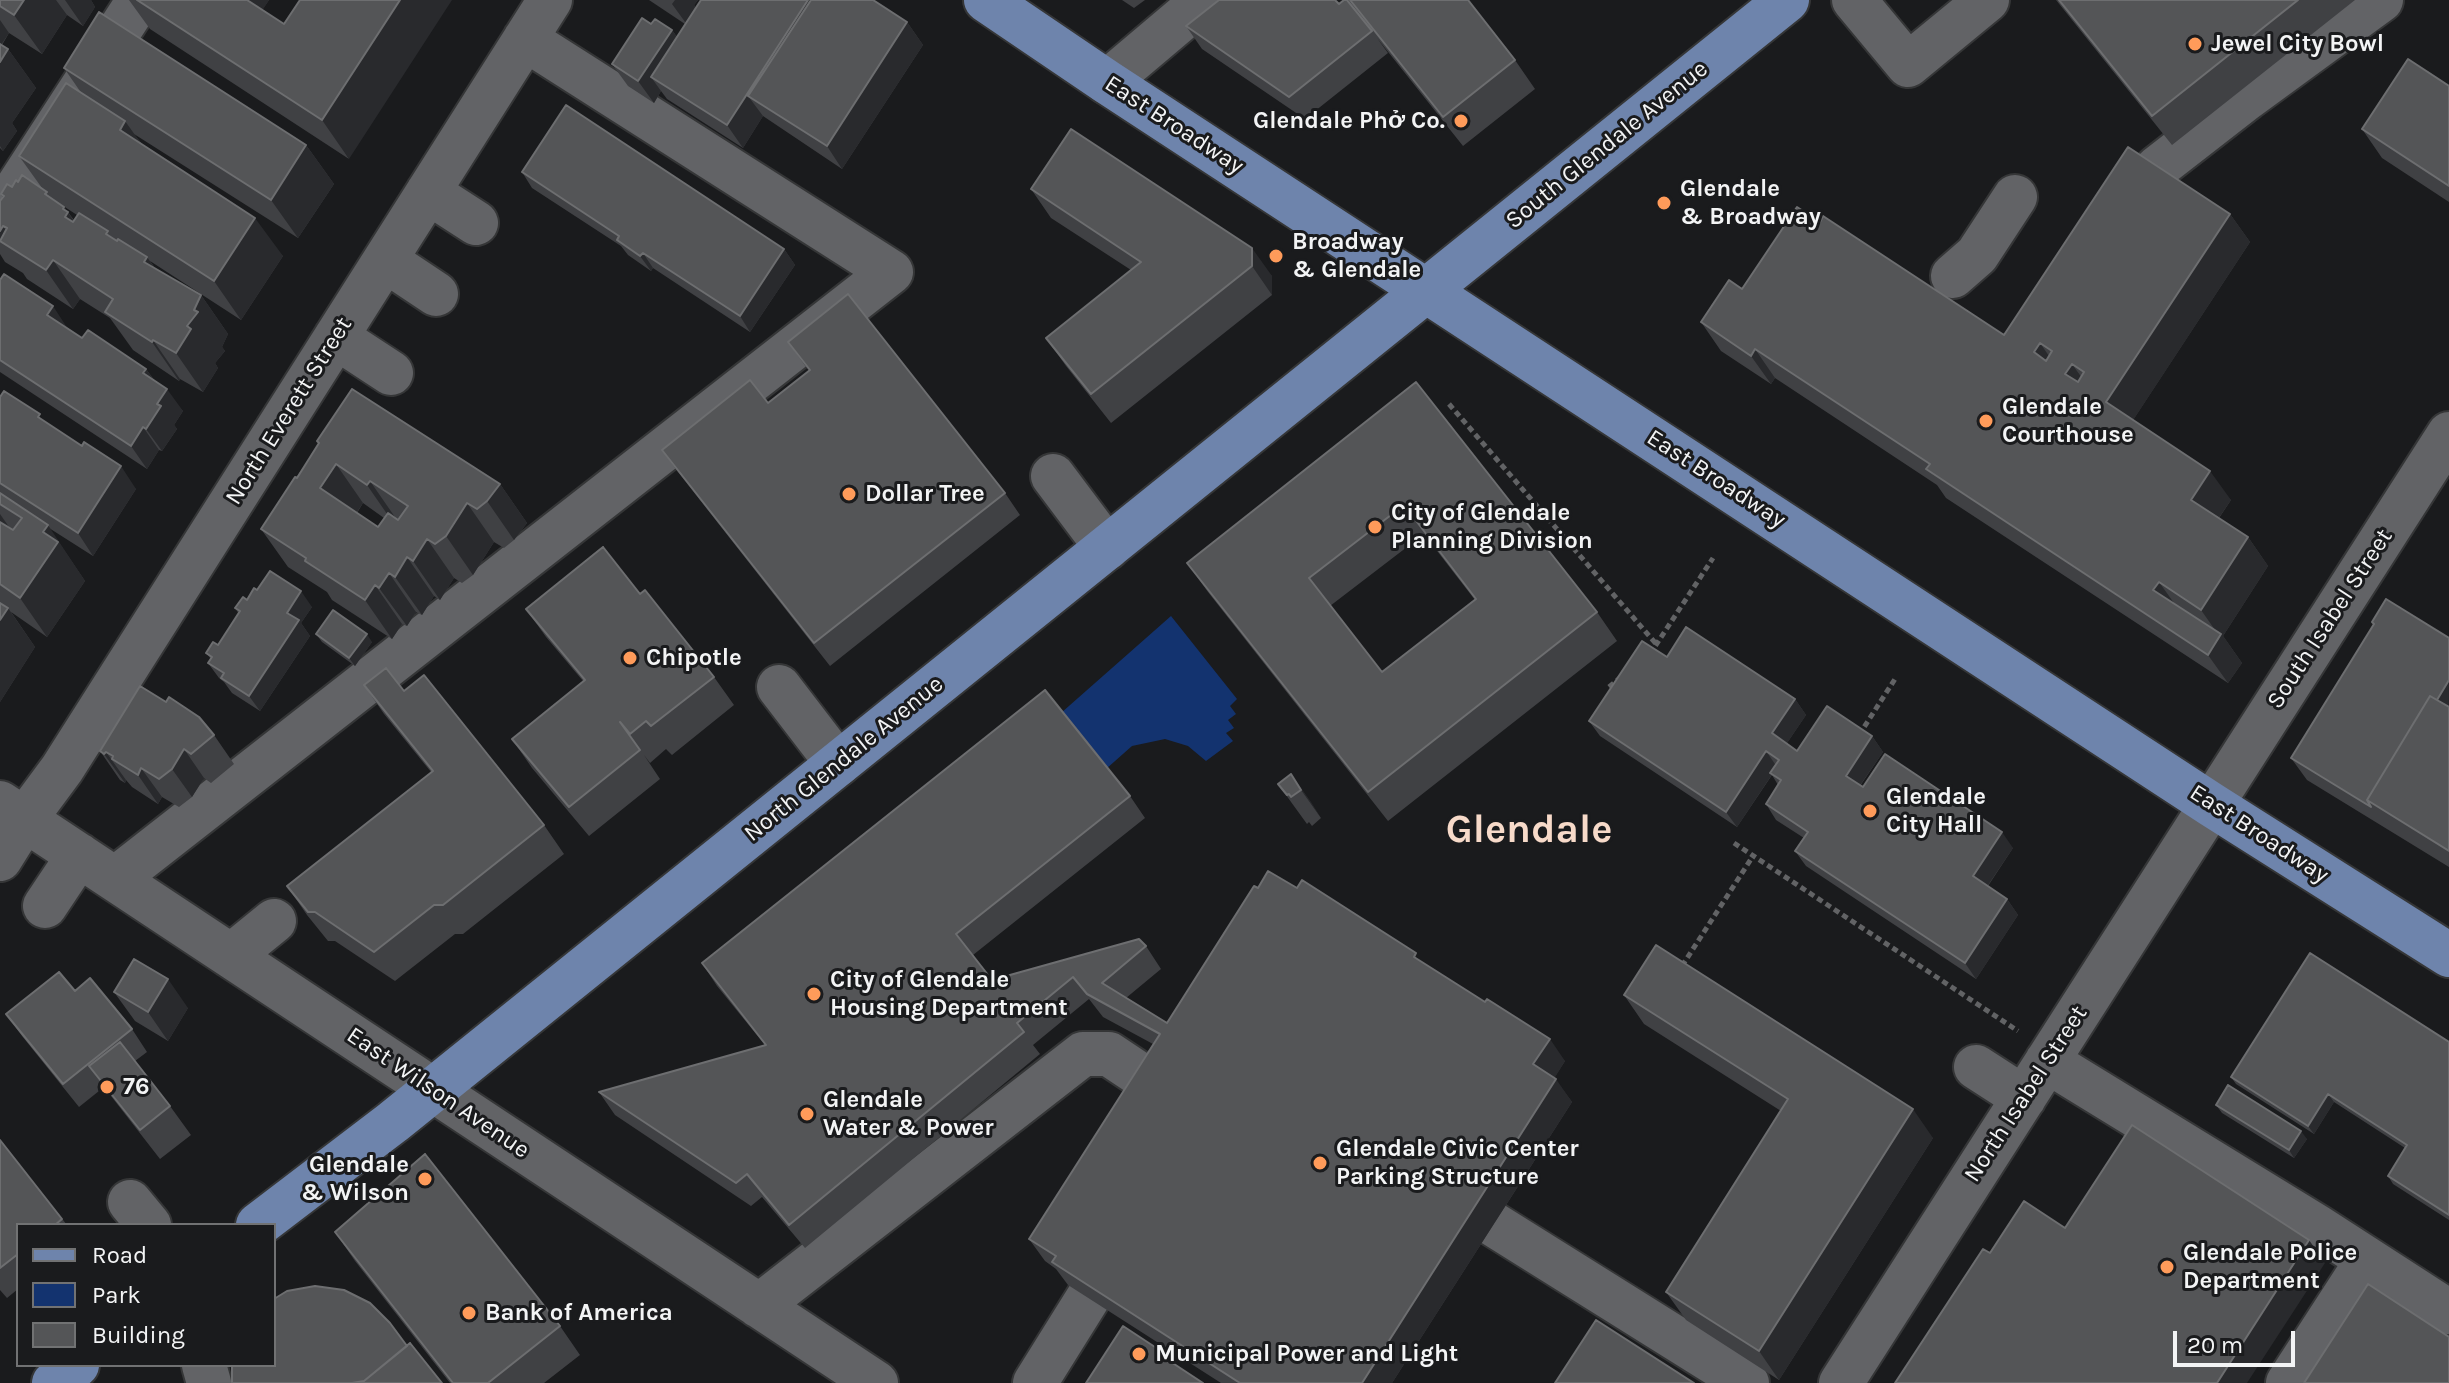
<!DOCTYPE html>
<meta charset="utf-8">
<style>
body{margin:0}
#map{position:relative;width:2449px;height:1383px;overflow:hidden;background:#1a1b1d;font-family:Karla,sans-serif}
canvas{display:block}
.legend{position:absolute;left:16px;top:1223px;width:260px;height:144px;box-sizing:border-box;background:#1a1b1d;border:2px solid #717273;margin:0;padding:10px 14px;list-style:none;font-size:24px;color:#f3f4f5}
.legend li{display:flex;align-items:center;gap:16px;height:40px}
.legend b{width:40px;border:2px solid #717273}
.scale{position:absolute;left:2173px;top:1331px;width:122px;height:36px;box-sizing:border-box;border:4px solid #f3f4f5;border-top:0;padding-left:10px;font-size:24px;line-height:28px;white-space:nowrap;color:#f3f4f5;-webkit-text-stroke:6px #1a1b1d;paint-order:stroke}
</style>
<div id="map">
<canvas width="2449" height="1383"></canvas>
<ul class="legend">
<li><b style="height:10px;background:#6e84ac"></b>Road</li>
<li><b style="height:22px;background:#13336f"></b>Park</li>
<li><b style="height:22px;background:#545557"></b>Building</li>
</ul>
<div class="scale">20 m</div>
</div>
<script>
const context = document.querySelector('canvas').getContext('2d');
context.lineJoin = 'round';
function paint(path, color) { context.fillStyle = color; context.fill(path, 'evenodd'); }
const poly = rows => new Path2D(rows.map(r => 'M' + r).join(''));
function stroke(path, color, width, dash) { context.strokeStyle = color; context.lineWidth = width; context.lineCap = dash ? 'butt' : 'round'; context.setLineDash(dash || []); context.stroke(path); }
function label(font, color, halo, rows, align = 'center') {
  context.font = font + ' Karla,sans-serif'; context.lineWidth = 6; context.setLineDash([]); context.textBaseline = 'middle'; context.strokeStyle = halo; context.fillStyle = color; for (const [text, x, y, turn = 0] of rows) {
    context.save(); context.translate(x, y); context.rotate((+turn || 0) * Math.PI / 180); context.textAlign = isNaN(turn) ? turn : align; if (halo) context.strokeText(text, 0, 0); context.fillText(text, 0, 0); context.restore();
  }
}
const green = poly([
 [1171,616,1237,699,1230,706,1236,714,1228,720,1234,728,1226,733,1233,741,1206,761,1188,746,1165,739,1132,746,1106,769,1061,713]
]);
const path = poly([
 [1449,404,1657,645],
 [1650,654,1713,558],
 [1609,687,1620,678],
 [1859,735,1895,679],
 [1734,843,2018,1031],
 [1682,966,1753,856]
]);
const minor = poly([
 [1854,0,1908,65,1987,0],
 [1107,82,1204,0],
 [2157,168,2247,98,2381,0],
 [428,192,476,223],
 [0,214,139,0],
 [385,260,436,294],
 [1953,276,1977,255,2015,197],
 [336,337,391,373],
 [1053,476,1107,548],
 [779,687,838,764],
 [0,803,876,1383],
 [0,859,25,819,62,769,550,0],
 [115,879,891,272,525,39],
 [45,906,79,855],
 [231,956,274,921],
 [2047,1061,2316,1226,2449,1312],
 [1976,1067,2024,1098],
 [130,1202,149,1225],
 [1493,1224,1747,1383],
 [759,1306,1083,1054,1109,1054,1157,1086],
 [204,1365,209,1383],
 [1035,1383,1088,1298],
 [1841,1383,2449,434],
 [2288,1383,2367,1261]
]);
const major = poly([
 [986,0,1107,82,2212,805,2449,955],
 [258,1225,393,1122,1787,0],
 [54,1383,77,1365]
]);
const wall = poly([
 [0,0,91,0,95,7,83,26,67,15,42,54,9,33,2,45,8,49,36,88,12,123,17,131,3,151,0,148],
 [129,0,269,0,262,10,349,159,150,29],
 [649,0,698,0,694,5,696,8,907,22,923,45,842,169,763,116,743,148,667,99,661,91,654,103,628,86,612,64,651,24,672,30,677,37,685,24],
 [1122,0,1145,0,1134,8],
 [1347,0,1468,0,1515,60,1535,89,1463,146,1377,38,1388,53,1305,119,1202,49,1186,26,1339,4],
 [2056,0,2355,0,2172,145],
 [64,68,306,145,334,184,298,238,134,134,142,144,283,256,241,320,150,261,155,268,201,295,228,334,222,347,225,351,215,363,218,368,203,392,180,379,179,381,133,350,110,318,80,299,73,309,27,279,23,273,5,262,0,254,0,201,3,198,1,194,42,188,19,156,82,94],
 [51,198,77,215,74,220,64,207],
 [2449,86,2449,202,2382,158,2362,129],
 [1071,129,1272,276,1272,295,1111,423,1066,366,1046,338,1131,270,1051,218,1031,189],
 [522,172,784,249,795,265,750,332,653,268,651,271,628,255,621,246,532,188],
 [2230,214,2250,242,2133,420,2231,500,2219,518,2248,537,2268,566,2223,636,2242,663,2228,683,1946,498,1937,485,1775,378,1771,384,1721,351,1701,322,1742,289,2004,335],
 [0,280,82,338,146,369,155,381,183,411,174,425,177,429,162,451,159,450,147,469,0,372],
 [788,342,1005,493,1020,515,830,666,678,472,662,450,768,403,809,371],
 [1416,382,1597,612,1617,641,1388,821,1208,592,1187,563],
 [1424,534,1475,600,1382,672,1330,606],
 [0,397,46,423,136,489,93,556,49,528,85,581,47,637,11,612,35,647,0,702],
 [317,441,500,484,527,523,514,540,504,548,494,542,473,575,462,583,454,578,440,600,434,596,422,615,416,612,407,626,402,624,392,639,332,600,327,592,288,567,261,529,319,444],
 [363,503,384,518,378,527,357,513],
 [257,590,312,607,301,623,310,636,260,711,232,693,224,682,219,678,208,663,211,659,206,653,218,645,239,614,235,608],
 [640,594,714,677,734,705,672,755,666,749,650,763,644,755,660,779,589,836,532,768,512,739,583,681,546,637,526,609],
 [2372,622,2449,638,2449,867,2307,780,2291,758,2374,624],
 [316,634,372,642,355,666,322,642],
 [1667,657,1795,699,1806,715,1787,743,1797,751,1872,736,1883,752,1860,786,2013,848,1988,886,2007,899,2018,915,1976,979,1806,866,1795,851,1804,838,1776,820,1766,804,1778,785,1772,775,1737,827,1600,736,1589,721],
 [364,685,404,691,544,825,564,854,463,934,455,934,395,981,335,941,328,941,307,915,287,886,431,772,384,714],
 [214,735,234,764,211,783,204,778,192,797,179,807,162,797,158,804,132,787,126,780,125,783,120,780,100,751],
 [1291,774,1321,818,1312,826,1309,822,1307,824,1278,784],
 [1130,796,1145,818,973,955,992,980,1146,946,1161,969,1126,998,1167,1023,1424,963,1565,1061,1554,1078,1572,1102,1392,1383,1221,1383,1068,1285,1056,1269,1045,1261,1029,1239,1153,1044,1103,1017,1089,999,1033,1045,1040,1054,805,1248,762,1197,751,1206,615,1115,599,1092,765,1045,717,986,702,963],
 [75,991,132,1029,147,1052,135,1061,170,1106,191,1135,160,1159,104,1087,79,1107,22,1036,6,1014],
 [114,992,188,1008,168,1041,135,1021],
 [1624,995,1933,1138,1779,1380,1686,1320,1666,1292,1781,1111,1644,1024],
 [2449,1042,2449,1220,2393,1184,2388,1176,2405,1148,2334,1102,2314,1134,2236,1084,2231,1077],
 [2216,1105,2307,1139,2294,1158,2222,1113],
 [0,1140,67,1225,18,1225,18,1289,7,1298,0,1290],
 [335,1232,560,1326,580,1355,544,1383,450,1383,355,1261]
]);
const shadedWall = poly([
 [24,0,56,0,67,15,42,54,14,15],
 [65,0,91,0,95,7,83,26],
 [235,0,269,0,253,25],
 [400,0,452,0,349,159,322,120],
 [675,0,698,0,694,5,698,11,688,26,672,4],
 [808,0,838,0,748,96,763,116,743,148,727,125],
 [0,20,9,33,1,45,0,44],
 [907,22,923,45,842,169,827,146],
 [672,30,687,52,651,77,661,91,654,103,638,81],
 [8,49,36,88,12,123,17,131,3,151,0,146,0,62],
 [125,121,153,160,120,130],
 [306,145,334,184,298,238,271,200],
 [64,207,95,251,65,217,63,209],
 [2230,214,2250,242,2126,431,2106,402],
 [255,218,283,256,241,320,214,281],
 [3,226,25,257,0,240,0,231],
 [1252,248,1272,276,1272,295,1252,266],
 [784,249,795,265,750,332,740,316],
 [643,253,653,268,651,271,640,256],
 [147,257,174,296,144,262],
 [53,260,80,299,73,309,46,270],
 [201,295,228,334,222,347,225,351,215,363,218,368,203,392,176,353,187,326],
 [53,306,68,329,47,315],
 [153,340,180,379,179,381,152,342],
 [2040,343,2060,372,2034,352],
 [1755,349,1775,378,1771,384,1751,356],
 [2072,364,2092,392,2065,374],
 [146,369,162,391,143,373],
 [167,389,183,411,174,425,177,429,162,451,146,429,157,404],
 [143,427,159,450,147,469,131,446],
 [336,464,363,503,347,527,320,488],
 [121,466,136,489,93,556,78,533],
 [2210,471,2231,500,2211,529,2191,500],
 [370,481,397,520,394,524,367,485],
 [500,484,527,523,514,540,487,501],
 [467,503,494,542,473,575,446,536],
 [0,514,14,534,0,540],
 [48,525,85,581,47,637,20,598,43,532],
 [2248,537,2268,566,2223,636,2242,663,2228,683,2208,655,2220,637,2201,610],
 [427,539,454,578,440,600,413,561],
 [407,557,434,596,422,615,395,577],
 [389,573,416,612,407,626,379,588],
 [2159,582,2179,610,2153,590],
 [375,585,402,624,392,639,365,600],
 [301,591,312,607,301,623,310,636,260,711,249,696,287,613],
 [8,608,35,647,0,702,0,620],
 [367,634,372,642,355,666,349,658],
 [2449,680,2449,728,2373,804],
 [1795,699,1806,715,1783,749,1772,733],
 [1872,736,1883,752,1856,791,1846,776],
 [184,749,204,778,192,797,172,769],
 [1766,751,1777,767,1737,827,1726,812],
 [106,752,126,780,125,783,104,754],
 [141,768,162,797,158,804,138,775],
 [1291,774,1311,802,1321,818,1301,790],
 [2002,832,2013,848,1984,891,1973,876],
 [2007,899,2018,915,1976,979,1965,963],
 [168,979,188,1008,168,1041,148,1012],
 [1550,1039,1565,1061,1549,1087,1533,1064],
 [1556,1079,1572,1102,1392,1383,1362,1383],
 [2328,1094,2334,1102,2314,1134,2308,1126],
 [1913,1109,1933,1138,1779,1380,1759,1351],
 [2301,1131,2307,1139,2294,1158,2289,1150],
 [2309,1240,2325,1263,2247,1383,2217,1383]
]);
const building = poly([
 [0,0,24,0,14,15,0,6,0,0],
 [137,0,247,0,284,24,300,0,400,0,322,120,137,0],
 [701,0,808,0,727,125,651,77,701,0],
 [811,0,873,0,907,22,827,146,748,96,811,0],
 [1219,0,1335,0,1339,4,1344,0,1347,0,1372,31,1289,97,1186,26,1219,0],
 [1350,0,1468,0,1515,60,1443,117,1350,0],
 [2059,0,2298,0,2152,116,2059,0],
 [99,12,306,145,271,200,64,68,99,12],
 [642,18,651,24,655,19,672,30,638,81,612,64,642,18],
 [0,44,8,49,0,62,0,44],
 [2408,59,2449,86,2449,186,2362,129,2408,59],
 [66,83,125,121,120,130,255,218,214,281,19,156,66,83],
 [566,105,784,249,740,316,643,253,640,256,617,240,619,236,522,172,566,105],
 [1071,129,1252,248,1252,266,1091,394,1046,338,1141,262,1031,189,1071,129],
 [2128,147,2230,214,2106,402,2210,471,2191,500,2248,537,2201,610,2159,582,2153,590,2221,634,2208,655,1926,469,1930,464,1755,349,1751,356,1701,322,1729,280,1742,289,1797,207,1820,222,1823,216,2004,335,2128,147],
 [2040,343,2052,351,2046,361,2034,352,2040,343],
 [2072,364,2084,372,2078,382,2065,374,2072,364],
 [22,175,47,192,45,194,64,207,63,209,68,212,65,217,73,222,79,213,108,231,106,234,117,241,118,239,147,257,144,262,201,295,194,310,198,312,187,326,191,329,176,353,153,340,152,342,105,312,113,299,53,260,46,270,0,241,7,228,3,226,0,231,0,201,4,196,1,194,7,184,12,187,16,180,18,182,22,175],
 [4,274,53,306,47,315,82,338,88,330,146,369,143,373,167,389,157,404,161,406,146,429,143,427,131,446,0,360,0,280,4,274],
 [848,294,1005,493,814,643,662,450,750,380,768,403,810,370,788,342,848,294],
 [1416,382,1597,612,1368,792,1187,563,1416,382],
 [1404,505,1476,599,1382,672,1309,578,1404,505],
 [352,389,500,484,487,501,477,509,467,503,446,536,435,544,427,539,413,561,407,557,395,577,389,573,379,588,375,585,365,600,305,561,306,558,261,529,295,477,297,478,319,443,317,441,352,389],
 [336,464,367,485,370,481,408,506,398,520,388,513,378,527,320,488,336,464],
 [4,391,40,414,38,417,82,446,84,442,121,466,78,533,0,483,0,397,4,391],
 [0,493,48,525,43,532,58,542,20,598,0,584,0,522,13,530,22,518,0,504,0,493],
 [603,547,640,594,645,590,714,677,651,726,646,721,630,734,620,722,640,750,569,807,512,739,585,680,526,609,603,547],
 [270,571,301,591,287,613,299,620,249,696,221,678,224,673,208,663,212,657,206,653,213,642,218,645,240,611,235,608,243,597,247,600,254,588,257,590,270,571],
 [2386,599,2449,638,2449,680,2437,700,2430,696,2367,800,2371,807,2291,758,2374,624,2372,622,2386,599],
 [0,603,8,608,0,620,0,603],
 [333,610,367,634,349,658,316,634,333,610],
 [1686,627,1795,699,1772,733,1797,751,1827,706,1872,736,1846,776,1863,787,1885,754,2002,832,1973,876,2007,899,1965,963,1795,851,1808,832,1766,804,1781,780,1770,773,1779,760,1766,751,1726,812,1589,721,1642,641,1667,657,1686,627],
 [386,668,404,691,424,675,544,825,443,905,434,905,374,952,315,912,308,912,287,886,433,771,364,685,386,668],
 [140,686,166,702,169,697,199,717,214,735,191,754,184,749,172,769,159,779,141,768,138,775,112,759,113,756,106,752,104,754,100,751,140,686],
 [1045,690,1130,796,956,934,992,980,1139,939,1146,946,1102,983,1167,1023,1254,886,1258,888,1268,871,1297,888,1302,880,1416,953,1414,957,1485,1002,1487,999,1550,1039,1533,1064,1556,1079,1362,1383,1240,1383,1052,1262,1056,1256,1029,1239,1160,1034,1087,994,1073,977,1017,1023,1024,1032,789,1225,747,1174,736,1183,599,1092,766,1045,702,963,1045,690],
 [2430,696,2449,707,2449,851,2367,800,2430,696],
 [1291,774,1301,790,1291,797,1289,794,1287,795,1278,784,1291,774],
 [1656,945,1913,1109,1759,1351,1666,1292,1788,1099,1624,995,1656,945],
 [2310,953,2449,1042,2449,1215,2388,1176,2407,1145,2328,1094,2308,1126,2231,1077,2310,953],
 [134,959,168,979,148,1012,114,992,134,959],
 [59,972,75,991,90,978,132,1029,63,1084,6,1014,59,972],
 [120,1042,170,1106,140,1130,89,1066,120,1042],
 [2228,1085,2301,1131,2289,1150,2216,1105,2228,1085],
 [2132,1125,2309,1240,2217,1383,1895,1383,1983,1249,1990,1253,2024,1201,2065,1228,2132,1125],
 [0,1140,62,1219,55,1225,18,1225,18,1254,0,1268,0,1140],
 [425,1154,560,1326,488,1383,453,1383,335,1232,425,1154],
 [2368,1284,2449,1337,2449,1383,2304,1383,2368,1284],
 [315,1286,344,1290,370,1303,390,1323,407,1346,364,1381,352,1383,232,1383,232,1365,274,1365,274,1299,287,1291,315,1286],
 [1596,1320,1694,1383,1555,1383,1596,1320],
 [1123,1326,1161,1351,1159,1354,1203,1383,1086,1383,1123,1326],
 [410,1343,442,1383,352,1383,364,1381,410,1343]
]);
const markers = [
 [2195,44,8,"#ff9b5a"],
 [1461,121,8,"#ff9b5a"],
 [1664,203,8,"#ff9b5a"],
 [1276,256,8,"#ff9b5a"],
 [1986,421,8,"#ff9b5a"],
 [849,494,8,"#ff9b5a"],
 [1375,527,8,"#ff9b5a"],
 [630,658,8,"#ff9b5a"],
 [1870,811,8,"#ff9b5a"],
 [814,994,8,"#ff9b5a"],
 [107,1087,8,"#ff9b5a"],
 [807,1114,8,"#ff9b5a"],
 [1320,1163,8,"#ff9b5a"],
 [425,1179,8,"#ff9b5a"],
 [2167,1267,8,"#ff9b5a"],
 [469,1313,8,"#ff9b5a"],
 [1139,1354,8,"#ff9b5a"]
];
const poiNames = [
 ["Jewel City Bowl",2211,44],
 ["Glendale Phở Co.",1445,121,"right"],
 ["Glendale",1680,189],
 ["& Broadway",1680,217],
 ["Broadway",1292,242],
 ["& Glendale",1292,270],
 ["Glendale",2002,407],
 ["Courthouse",2002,435],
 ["Dollar Tree",865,494],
 ["City of Glendale",1391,513],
 ["Planning Division",1391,541],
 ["Chipotle",646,658],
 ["Glendale",1886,797],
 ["City Hall",1886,825],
 ["City of Glendale",830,980],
 ["Housing Department",830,1008],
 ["76",123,1087],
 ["Glendale",823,1100],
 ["Water & Power",823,1128],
 ["Glendale Civic Center",1336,1149],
 ["Parking Structure",1336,1177],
 ["Glendale",409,1165,"right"],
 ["& Wilson",409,1193,"right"],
 ["Glendale Police",2183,1253],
 ["Department",2183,1281],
 ["Bank of America",485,1313],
 ["Municipal Power and Light",1155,1354]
];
const streetNames = [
 ["East Broadway",1174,125,33],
 ["South Glendale Avenue",1607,145,-39],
 ["North Everett Street",289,411,-58],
 ["East Broadway",1716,479,33],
 ["South Isabel Street",2330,619,-57],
 ["North Glendale Avenue",844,759,-39],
 ["East Broadway",2259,834,33],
 ["East Wilson Avenue",438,1093,34],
 ["North Isabel Street",2026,1094,-57]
];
const townNames = [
 ["Glendale",1529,831]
];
paint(green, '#13336f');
stroke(minor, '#353637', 48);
stroke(major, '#353637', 48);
stroke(path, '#626365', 5, [6, 4]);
stroke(minor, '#626366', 44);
stroke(major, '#6e84ac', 44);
paint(wall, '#404144');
paint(shadedWall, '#292a2d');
paint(building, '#545557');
stroke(building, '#6d6e70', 2);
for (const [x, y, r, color] of markers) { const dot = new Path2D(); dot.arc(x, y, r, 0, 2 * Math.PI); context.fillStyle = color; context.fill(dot); stroke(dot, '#1a1b1d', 3); }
label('bold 24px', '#f3f4f5', '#1a1b1d', poiNames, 'left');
label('24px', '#f3f4f5', '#1a1b1d', streetNames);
label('bold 40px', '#f7dac9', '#1a1b1d', townNames);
</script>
